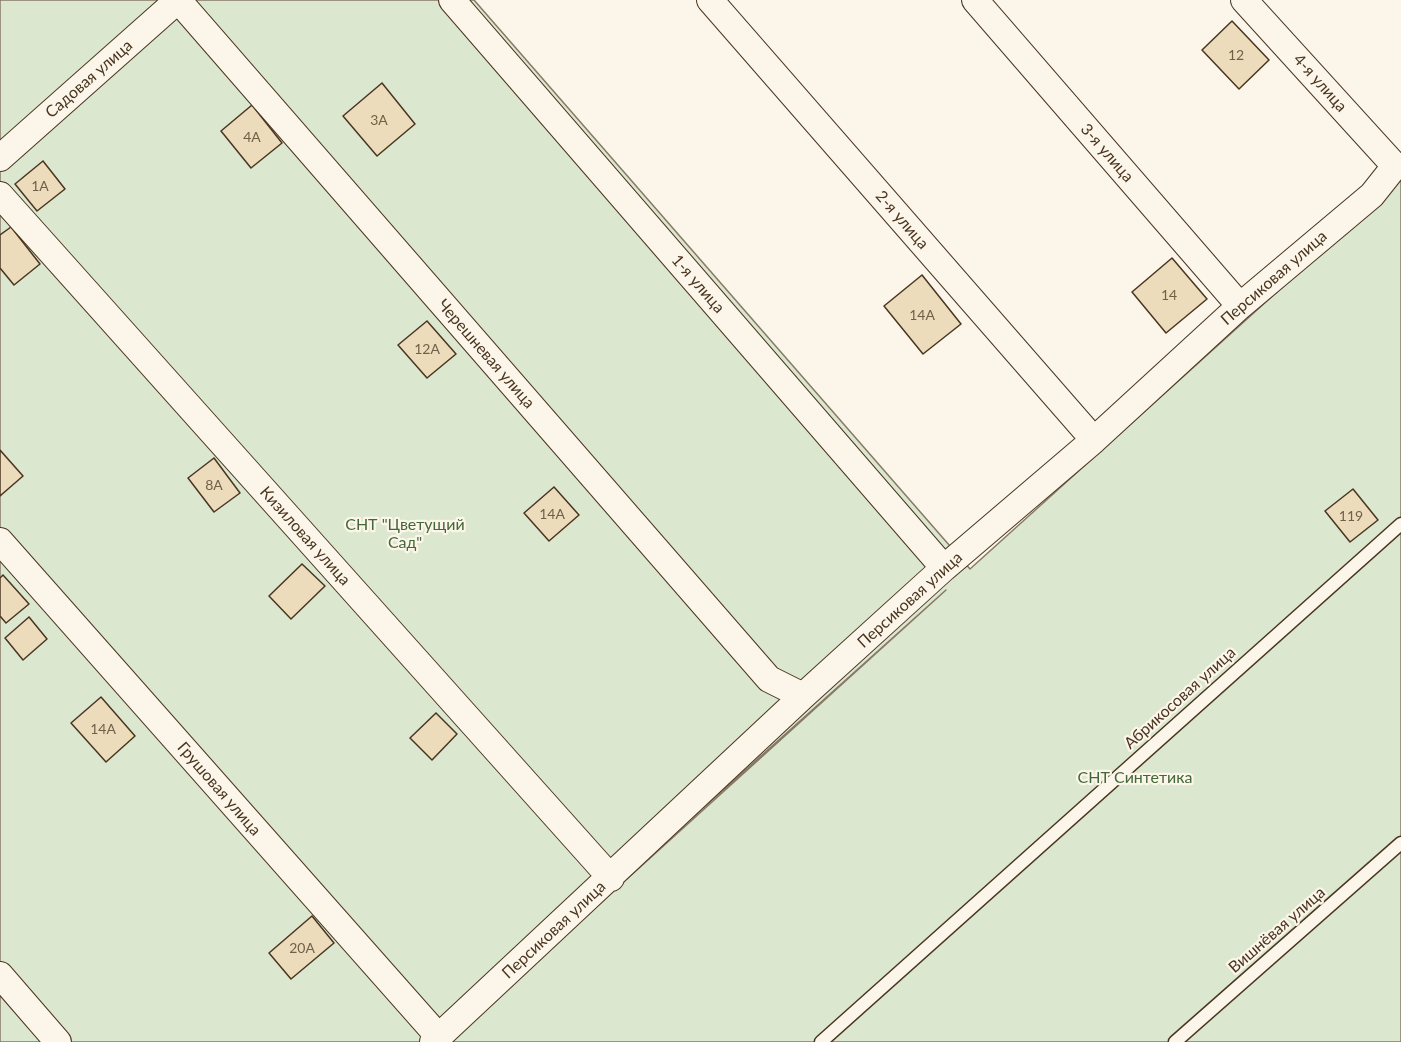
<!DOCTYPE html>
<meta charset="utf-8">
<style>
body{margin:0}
canvas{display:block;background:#fbf6e9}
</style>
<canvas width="1401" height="1042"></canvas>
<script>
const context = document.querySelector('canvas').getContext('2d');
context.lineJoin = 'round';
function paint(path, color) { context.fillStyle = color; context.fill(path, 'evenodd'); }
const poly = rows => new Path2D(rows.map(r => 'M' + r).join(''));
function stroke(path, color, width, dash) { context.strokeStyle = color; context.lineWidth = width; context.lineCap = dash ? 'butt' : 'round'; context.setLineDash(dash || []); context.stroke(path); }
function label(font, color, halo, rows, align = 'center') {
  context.font = font + ' Lato,sans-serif'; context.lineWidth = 4.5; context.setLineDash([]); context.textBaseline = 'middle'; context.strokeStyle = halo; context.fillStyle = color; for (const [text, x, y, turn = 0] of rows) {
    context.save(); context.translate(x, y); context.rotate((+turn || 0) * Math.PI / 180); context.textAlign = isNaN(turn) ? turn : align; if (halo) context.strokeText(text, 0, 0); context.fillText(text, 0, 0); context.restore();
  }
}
const green = poly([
 [0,0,474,0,970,569,1401,180,1401,1042,447,1042,946,590,442,1042,0,1042,0,0]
]);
const building = poly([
 [1232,21,1269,60,1239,89,1202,50,1232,21],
 [382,83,415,124,377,156,343,116,382,83],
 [252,105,282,143,251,168,221,131,252,105],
 [43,161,65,189,37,211,15,184,43,161],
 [11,227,40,264,14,285,0,268,0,235,11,227],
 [1172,258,1207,299,1166,333,1132,292,1172,258],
 [922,275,961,324,923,354,884,306,922,275],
 [427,321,456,354,427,378,398,345,427,321],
 [0,450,23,476,0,496,0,450],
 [214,458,240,493,214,512,188,478,214,458],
 [554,487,579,515,549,541,524,513,554,487],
 [1353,489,1378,520,1350,542,1325,511,1353,489],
 [302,564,325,586,291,619,269,596,302,564],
 [3,575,29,604,6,623,0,616,0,578,3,575],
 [29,617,47,639,23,660,5,638,29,617],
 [101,697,135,736,106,762,71,723,101,697],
 [436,713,457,734,432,760,410,738,436,713],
 [312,916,334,943,291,979,269,953,312,916]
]);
const service = poly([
 [821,1042,1401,524],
 [1175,1042,1401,843]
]);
const minor = poly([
 [178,0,769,679,803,696],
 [452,0,944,568],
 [710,0,1094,440],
 [975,0,1240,306],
 [0,158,178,0],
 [0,195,611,878],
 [0,541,439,1037],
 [0,975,58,1042],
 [433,1042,803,696,944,568,1094,440,1240,306,1372,195,1395,166,1244,0]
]);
const numberNames = [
 ["12",1236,55],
 ["3А",379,120],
 ["4А",252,137],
 ["1А",40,186],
 ["14",1169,295],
 ["14А",922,315],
 ["12А",427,349],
 ["8А",214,485],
 ["14А",552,514],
 ["119",1351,516],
 ["14А",103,729],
 ["20А",302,948]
];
const streetNames = [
 ["Садовая улица",89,79,-41],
 ["4-я улица",1320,83,48],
 ["3-я улица",1107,153,49],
 ["2-я улица",902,220,49],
 ["Персиковая улица",1274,278,-41],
 ["1-я улица",698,284,49],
 ["Черешневая улица",486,354,49],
 ["Кизиловая улица",305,536,48],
 ["Персиковая улица",910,600,-42],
 ["Абрикосовая улица",1180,698,-42],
 ["Грушовая улица",219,789,49],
 ["Персиковая улица",554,930,-43],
 ["Вишнёвая улица",1277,930,-41]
];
const parkNames = [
 ["СНТ \"Цветущий",405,525],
 ["Сад\"",405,543],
 ["СНТ Синтетика",1135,778]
];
paint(green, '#dce7d0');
stroke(green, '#887966', 1.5);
paint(building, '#ecdcbc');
stroke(building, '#4a3520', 1.5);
stroke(service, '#4a3520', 15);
stroke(minor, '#4a3520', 28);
stroke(service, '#fbf6e9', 12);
stroke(minor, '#fbf6e9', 26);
label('14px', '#725f47', null, numberNames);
label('16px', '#4a3520', '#fbf6e9', streetNames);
label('16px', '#436837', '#fbf6e9', parkNames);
</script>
